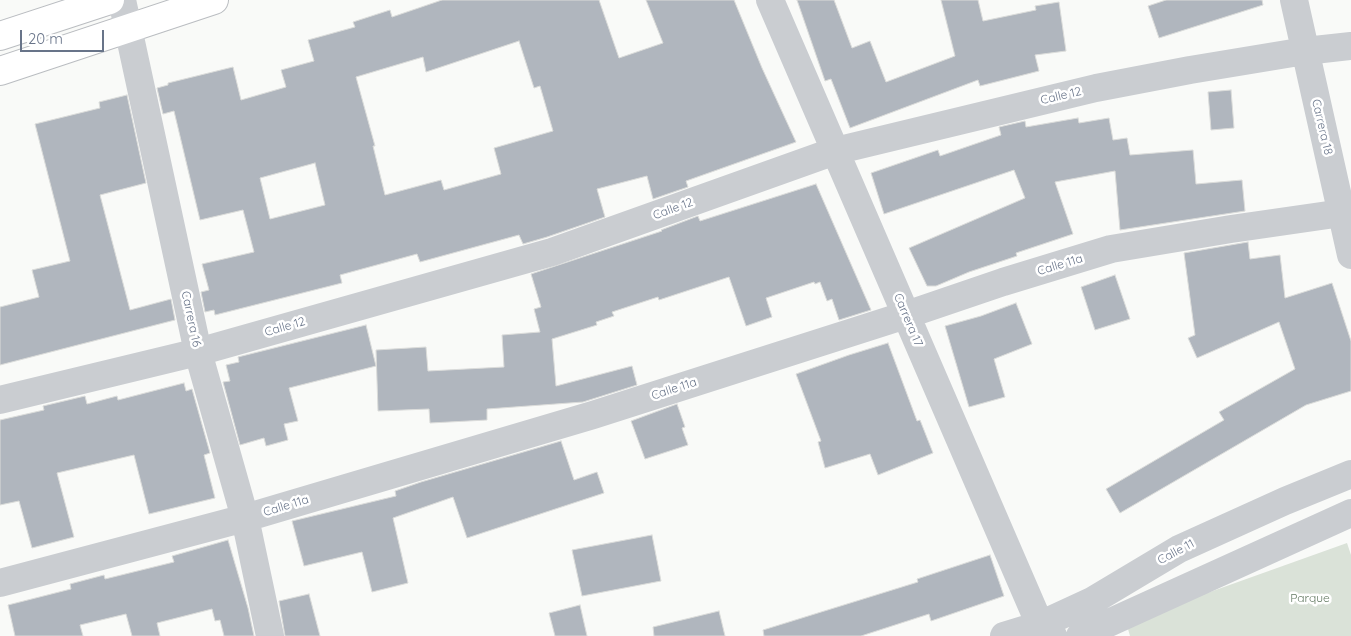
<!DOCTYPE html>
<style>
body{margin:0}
#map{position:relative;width:1351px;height:636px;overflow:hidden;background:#f9faf8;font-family:Quicksand,sans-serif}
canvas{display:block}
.scale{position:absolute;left:20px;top:30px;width:84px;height:22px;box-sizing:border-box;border:2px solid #687489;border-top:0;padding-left:6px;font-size:15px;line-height:18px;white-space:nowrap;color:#687489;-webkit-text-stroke:4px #fff;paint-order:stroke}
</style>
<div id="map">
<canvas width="1351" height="636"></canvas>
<div class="scale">20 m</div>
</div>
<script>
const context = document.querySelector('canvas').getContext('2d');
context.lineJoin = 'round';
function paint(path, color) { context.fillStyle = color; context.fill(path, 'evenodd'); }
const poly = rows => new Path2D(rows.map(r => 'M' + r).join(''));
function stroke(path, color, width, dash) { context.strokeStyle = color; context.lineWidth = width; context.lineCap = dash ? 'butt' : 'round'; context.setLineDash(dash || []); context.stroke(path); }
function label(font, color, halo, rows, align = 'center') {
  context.font = font + ' Quicksand,sans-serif'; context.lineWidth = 5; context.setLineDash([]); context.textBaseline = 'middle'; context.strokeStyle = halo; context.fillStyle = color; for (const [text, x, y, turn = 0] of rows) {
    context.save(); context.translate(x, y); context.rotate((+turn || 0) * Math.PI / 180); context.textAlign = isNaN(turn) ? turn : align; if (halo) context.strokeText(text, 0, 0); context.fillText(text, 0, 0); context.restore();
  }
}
const green = poly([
 [1347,543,1351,555,1351,636,1130,636,1126,622]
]);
const building = poly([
 [442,0,599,0,619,58,663,43,646,0,734,0,762,68,796,142,686,181,688,187,653,199,647,176,597,189,605,217,547,237,523,244,519,235,420,262,417,254,340,275,342,283,215,315,214,310,205,312,201,292,209,290,202,264,254,252,243,210,200,220,174,111,163,114,157,88,168,85,168,83,233,67,241,100,286,87,281,70,314,61,308,40,355,27,353,22,390,10,392,17,442,0],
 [519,41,534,88,540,86,553,131,494,148,501,174,444,190,441,180,385,195,373,146,375,146,356,77,423,57,426,72,519,41],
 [315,163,325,205,270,219,260,178,315,163],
 [797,0,834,0,852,48,870,41,886,82,955,56,941,0,978,0,983,21,1036,10,1035,6,1059,2,1066,51,1035,55,1039,71,980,86,978,80,850,128,831,79,825,81,797,0],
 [1166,0,1262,0,1263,5,1159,38,1148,6,1166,0],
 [1231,90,1234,128,1211,130,1208,92,1231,90],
 [127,95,146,183,100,195,130,310,171,299,175,320,0,365,0,307,39,297,32,270,70,261,35,124,100,108,99,102,127,95],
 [1078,118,1079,123,1109,118,1113,140,1127,138,1130,155,1193,150,1196,184,1242,180,1245,211,1120,230,1115,171,1055,182,1073,234,1016,253,1017,256,969,272,936,286,927,286,909,248,1025,198,1014,170,884,214,871,173,938,150,940,156,1001,135,999,127,1025,121,1026,127,1078,118],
 [816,184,871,310,839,320,832,299,827,301,820,282,815,284,814,282,766,298,772,317,746,326,729,277,659,300,658,297,612,312,614,316,596,322,597,325,552,339,556,386,632,366,637,385,583,402,487,409,487,420,430,423,429,409,378,411,376,350,426,347,428,371,504,367,502,335,540,332,534,309,541,307,531,274,662,231,661,230,698,216,700,221,816,184],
 [1248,242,1250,259,1280,255,1285,298,1332,283,1351,341,1351,391,1306,405,1120,513,1106,489,1224,420,1219,412,1295,369,1279,322,1197,358,1188,338,1195,335,1184,253,1248,242],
 [1115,275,1130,319,1095,330,1081,287,1115,275],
 [1016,303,1032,344,994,359,1005,397,969,407,945,326,981,316,1016,303],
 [366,325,376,366,289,388,298,421,284,424,288,440,266,446,264,438,240,445,223,382,230,381,226,365,239,362,238,357,366,325],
 [888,343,917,421,920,420,933,453,878,475,870,454,825,468,818,442,821,441,796,374,849,355,888,343],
 [184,383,186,391,192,389,210,453,204,455,215,498,149,514,134,455,57,473,74,537,32,548,19,501,0,505,0,420,44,410,43,406,85,396,87,404,117,396,118,400,184,383],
 [677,404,685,427,682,428,688,445,645,459,631,421,677,404],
 [561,441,574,480,597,472,604,493,467,538,453,497,393,518,408,583,372,592,362,552,304,566,292,521,396,496,395,491,421,482,561,441],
 [652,535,661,581,582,596,572,550,652,535],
 [228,540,248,608,254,636,224,636,220,620,215,621,212,609,157,623,160,636,132,636,126,614,80,625,83,636,15,636,8,605,71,589,70,584,104,575,105,579,174,562,172,556,228,540],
 [990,555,1004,596,931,621,929,614,861,636,764,636,763,630,918,582,917,579,990,555],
 [309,594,320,636,285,636,279,601,309,594],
 [580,605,587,636,555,636,549,613,580,605],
 [719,611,725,636,654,636,653,627,719,611]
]);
const street = poly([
 [122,0,198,352,245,518,270,636],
 [770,0,1040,625,1053,636],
 [1294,0,1351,255],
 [0,400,198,352,552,252,835,151,1096,88,1190,70,1305,51,1351,46],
 [0,583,245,518,593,415,906,315,1003,282,1111,249,1231,229,1342,213,1351,215],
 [1004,636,1040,625,1092,601,1179,549,1285,501,1351,474],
 [1080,636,1351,513]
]);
const highway = poly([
 [0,36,110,0],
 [0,71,214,0]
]);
const streetNames = [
 ["Calle 12",1061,96,-13],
 ["Carrera 18",1322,127,77],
 ["Calle 12",673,209,-20],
 ["Calle 11a",1060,265,-17],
 ["Carrera 16",191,319,78],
 ["Carrera 17",908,320,67],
 ["Calle 12",285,327,-16],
 ["Calle 11a",674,389,-18],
 ["Calle 11a",286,506,-17],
 ["Calle 11",1176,552,-28]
];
const parkNames = [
 ["Parque",1310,598]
];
paint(green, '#dae2d8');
paint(building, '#b0b6be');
stroke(building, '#dbdcda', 1);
stroke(highway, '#babdc1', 30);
stroke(street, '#cacdd1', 28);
stroke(highway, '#fff', 28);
label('12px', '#687489', '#fff', streetNames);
label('12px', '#647a63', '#fff', parkNames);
</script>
